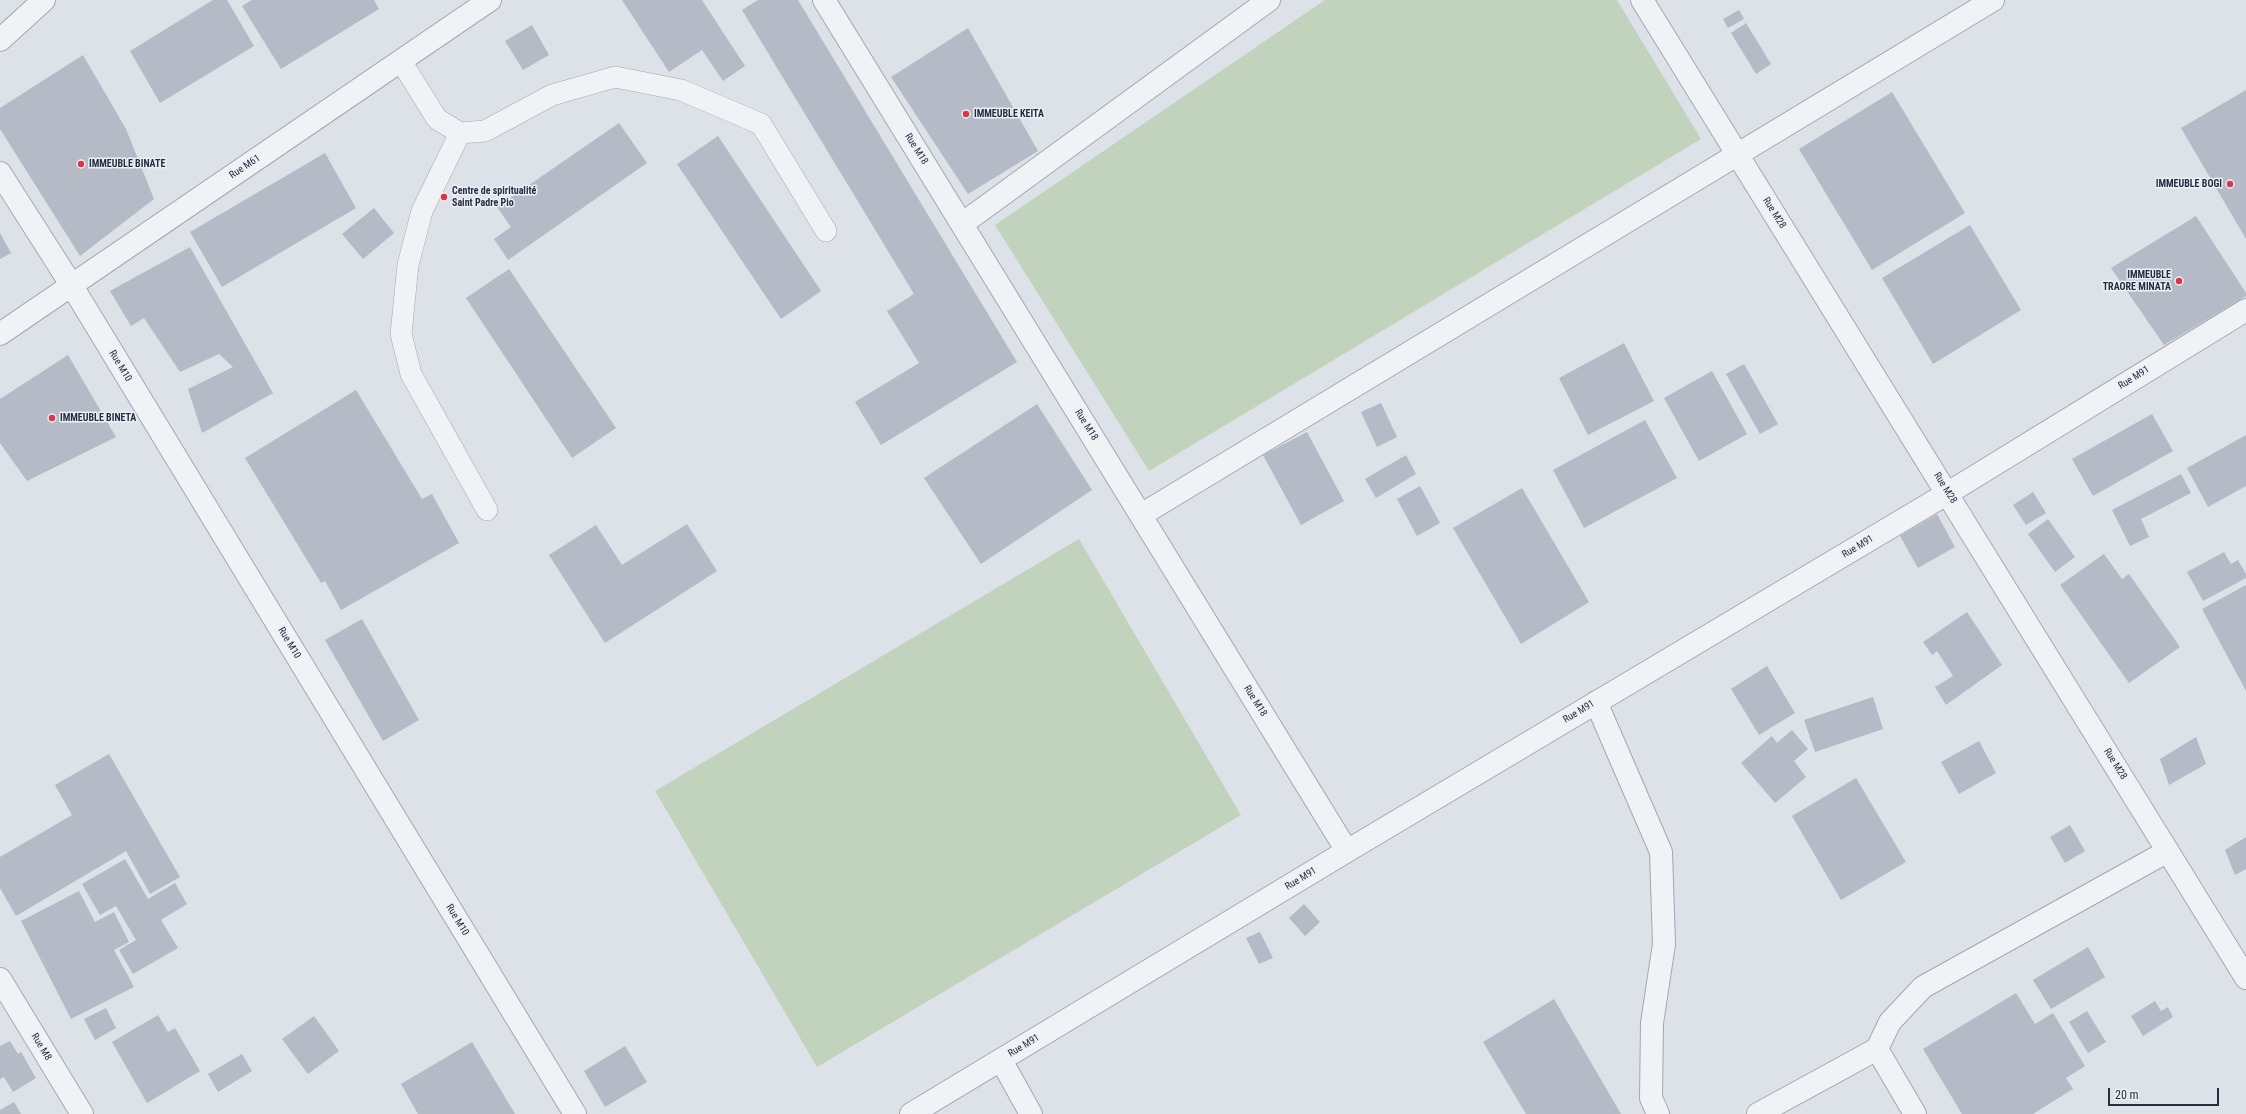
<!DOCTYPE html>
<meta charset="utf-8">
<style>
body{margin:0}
#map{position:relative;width:2246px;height:1114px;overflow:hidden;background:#dde1e8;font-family:"Roboto Condensed",sans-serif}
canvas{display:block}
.scale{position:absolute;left:2108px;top:1088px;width:111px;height:18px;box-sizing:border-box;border:2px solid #252e40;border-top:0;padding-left:5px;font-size:12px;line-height:14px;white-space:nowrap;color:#252e40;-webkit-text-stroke:3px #ecf0f6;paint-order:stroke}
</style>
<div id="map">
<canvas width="2246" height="1114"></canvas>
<div class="scale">20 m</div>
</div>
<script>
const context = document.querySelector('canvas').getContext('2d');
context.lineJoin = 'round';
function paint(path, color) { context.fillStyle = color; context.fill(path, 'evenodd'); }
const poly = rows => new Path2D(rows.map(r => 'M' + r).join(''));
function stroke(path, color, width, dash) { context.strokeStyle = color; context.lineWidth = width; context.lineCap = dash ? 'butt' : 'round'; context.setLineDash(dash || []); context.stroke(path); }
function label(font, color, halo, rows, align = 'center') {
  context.font = font + ' "Roboto Condensed",sans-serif'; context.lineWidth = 3; context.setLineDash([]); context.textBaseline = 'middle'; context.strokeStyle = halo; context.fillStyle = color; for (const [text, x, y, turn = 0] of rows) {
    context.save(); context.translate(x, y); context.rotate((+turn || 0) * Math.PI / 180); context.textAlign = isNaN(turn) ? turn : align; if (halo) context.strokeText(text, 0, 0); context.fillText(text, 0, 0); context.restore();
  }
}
const green = poly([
 [1325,0,1617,0,1701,139,1149,471,995,225],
 [1079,539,1241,815,817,1067,655,791]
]);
const building = poly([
 [213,0,227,0,254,46,160,103,130,51],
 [252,0,374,0,379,9,281,69,242,6],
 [622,0,702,0,745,66,723,81,702,50,669,72],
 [758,0,798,0,1017,362,881,445,855,402,919,363,887,311,914,294,742,10],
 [1739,10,1744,19,1728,28,1723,19],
 [1746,23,1771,64,1756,74,1731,33],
 [532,25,549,55,523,70,505,41],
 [968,28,1038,151,968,194,891,77],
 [83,55,126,129,154,199,80,256,0,129,0,108],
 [2246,90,2246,239,2181,128],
 [1892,92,1965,213,1872,270,1799,149],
 [619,123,647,163,508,260,494,239,511,227,497,207],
 [718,136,821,291,781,319,677,164],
 [325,153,356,208,222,287,190,232],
 [374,208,394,233,363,259,342,234],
 [2196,216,2246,293,2246,296,2164,345,2111,268],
 [1970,225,2021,310,1933,364,1882,278],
 [0,233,11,253,0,259],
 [190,247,273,393,202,433,188,389,233,367,219,354,180,372,144,318,131,326,110,291],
 [509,269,616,428,572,458,466,298],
 [1624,343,1654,401,1588,435,1559,378],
 [68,355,116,437,27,481,0,443,0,399],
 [1744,364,1778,424,1760,434,1726,374],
 [1712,371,1747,434,1699,461,1664,398],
 [356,390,422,499,432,494,459,543,341,610,325,581,321,583,245,458],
 [1381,403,1397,437,1377,447,1361,412],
 [1037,404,1092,490,981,564,924,478],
 [2152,414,2173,451,2093,496,2072,459],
 [1645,420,1677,478,1584,528,1553,470],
 [1307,432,1344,501,1301,525,1263,455],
 [2246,435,2246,486,2208,507,2187,468],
 [1406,455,1416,474,1376,498,1365,479],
 [2181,474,2191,493,2141,519,2149,537,2130,546,2112,510],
 [1420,486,1440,523,1417,536,1397,499],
 [1522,488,1589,602,1521,644,1453,528],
 [2033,492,2046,513,2026,525,2013,505],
 [1937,514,1955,547,1918,568,1900,536],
 [2048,519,2075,557,2055,572,2028,534],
 [687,524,717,571,605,643,549,555,596,525,622,565],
 [2224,552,2231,564,2238,560,2246,574,2246,578,2203,601,2187,572],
 [2104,554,2122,579,2129,574,2180,647,2129,683,2060,585],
 [2246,585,2246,691,2202,609],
 [1967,612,2002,665,1946,705,1935,687,1953,676,1937,651,1932,655,1923,642],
 [362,619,419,720,383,741,325,640],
 [1767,666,1795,713,1759,735,1731,689],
 [1873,697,1883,729,1815,752,1804,720],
 [1792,730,1808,749,1794,761,1806,777,1775,803,1741,763,1772,736,1777,743],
 [2196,737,2206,764,2169,785,2160,759],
 [1979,741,1996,773,1959,794,1941,762],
 [109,754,180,877,150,894,126,851,16,916,0,888,0,857,72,815,55,785],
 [1856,778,1906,862,1841,900,1792,816],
 [2070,825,2085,851,2065,863,2050,837],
 [2246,837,2246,869,2235,875,2225,850],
 [125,859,148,899,175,883,187,904,161,920,178,948,133,974,119,950,136,940,116,906,100,915,82,884],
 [79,891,95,922,114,912,129,942,114,950,134,987,71,1019,21,921],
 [1304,904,1320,922,1305,936,1289,918],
 [1260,932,1273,958,1259,964,1246,938],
 [2088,947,2105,977,2051,1009,2033,980],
 [2016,993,2035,1024,2053,1013,2085,1066,2066,1078,2073,1089,2033,1114,1962,1114,1923,1049],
 [1554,999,1621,1114,1526,1114,1483,1042],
 [2155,1001,2161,1011,2168,1007,2173,1017,2143,1036,2131,1016],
 [106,1008,116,1028,95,1040,84,1019],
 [2087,1011,2106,1042,2088,1053,2069,1022],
 [158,1015,168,1032,175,1028,200,1071,147,1103,112,1042],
 [314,1016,339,1051,308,1074,282,1039],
 [10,1041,18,1054,21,1052,36,1078,13,1092,4,1077,0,1079,0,1046],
 [472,1042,515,1114,418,1114,401,1084],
 [625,1046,647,1082,605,1107,584,1071],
 [242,1054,252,1071,218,1092,208,1074],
 [14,1102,21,1114,0,1114,0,1110]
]);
const lane = poly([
 [401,61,437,119,460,133,485,131,552,95,615,77,681,90,761,124,826,231],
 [460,133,422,211,408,265,401,334,411,374,487,510]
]);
const street = poly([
 [824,0,1347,851],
 [1642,0,2246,978],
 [0,40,44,0],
 [0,173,72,286,575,1114],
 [962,224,1269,0],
 [0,334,490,0],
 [1141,515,1993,0],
 [1596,702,1661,852,1664,944,1652,1023,1651,1098,1658,1114],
 [0,979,82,1114],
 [1001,1060,1031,1114],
 [911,1114,1347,851,1948,493,2246,310],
 [1758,1114,1877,1049],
 [1915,1114,1877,1049,1890,1022,1923,987,2168,851]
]);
const markers = [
 [966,114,4,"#da3549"],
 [81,164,4,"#da3549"],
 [2230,184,4,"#da3549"],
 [444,197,4,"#da3549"],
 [2179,281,4,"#da3549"],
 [52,418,4,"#da3549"]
];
const poiNames = [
 ["IMMEUBLE KEITA",974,114],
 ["IMMEUBLE BINATE",89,164],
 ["IMMEUBLE BOGI",2222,184,"right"],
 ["Centre de spiritualité",452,191],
 ["Saint Padre Pio",452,203],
 ["IMMEUBLE",2171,275,"right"],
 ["TRAORE MINATA",2171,287,"right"],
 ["IMMEUBLE BINETA",60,418]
];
const streetNames = [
 ["Rue M18",916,149,58],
 ["Rue M61",245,167,-34],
 ["Rue M28",1774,213,58],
 ["Rue M10",120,366,59],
 ["Rue M91",2134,378,-32],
 ["Rue M18",1086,425,58],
 ["Rue M28",1945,488,58],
 ["Rue M91",1858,547,-31],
 ["Rue M10",289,643,59],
 ["Rue M18",1255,701,58],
 ["Rue M91",1579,712,-31],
 ["Rue M28",2115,764,58],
 ["Rue M91",1301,879,-31],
 ["Rue M10",457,920,59],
 ["Rue M91",1024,1046,-31],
 ["Rue M8",41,1047,59]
];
paint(green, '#c2d3bd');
paint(building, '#b4bac6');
stroke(lane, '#a2a8b2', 22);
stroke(street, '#a2a8b2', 24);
stroke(lane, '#f0f2f6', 21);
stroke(street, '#f0f2f6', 22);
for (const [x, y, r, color] of markers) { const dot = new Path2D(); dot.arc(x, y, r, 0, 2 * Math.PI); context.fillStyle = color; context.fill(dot); stroke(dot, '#ecf0f6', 1.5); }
label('bold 10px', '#252e40', '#ecf0f6', poiNames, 'left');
label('10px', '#252e40', '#ecf0f6', streetNames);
</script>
